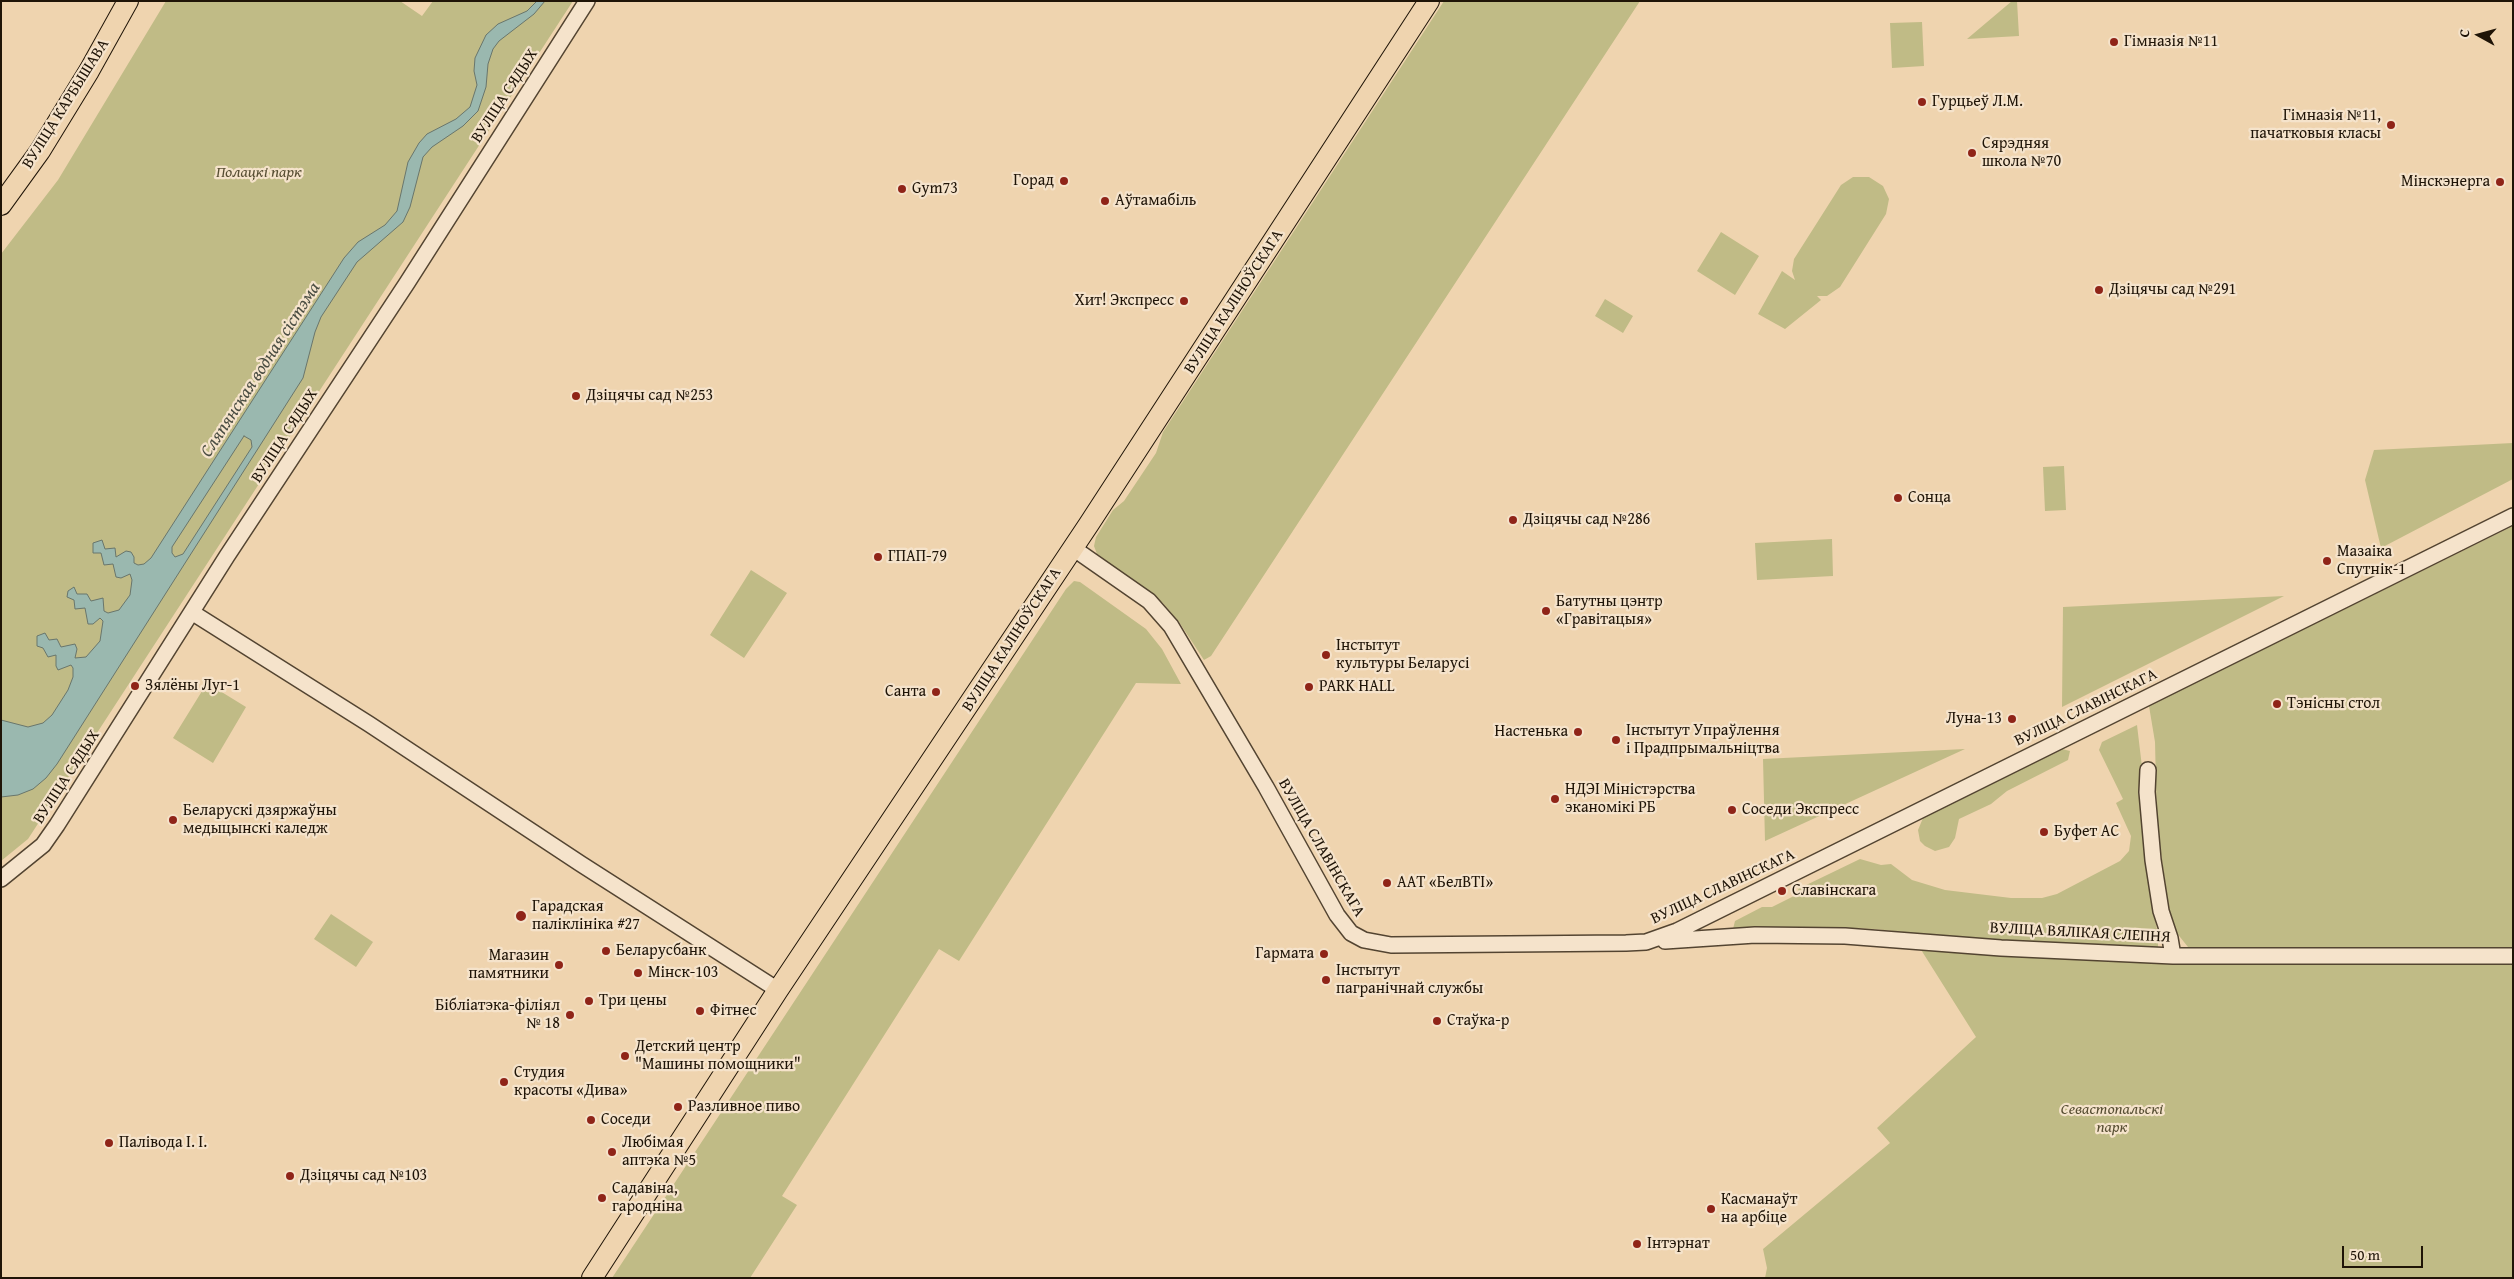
<!DOCTYPE html>
<meta charset="utf-8">
<style>
body{margin:0}
#map{position:relative;width:2514px;height:1279px;overflow:hidden;background:#efd4af;font-family:"Gentium Book Plus",serif}
canvas{display:block}
.frame{position:absolute;inset:0;border:2px solid #1f1407;pointer-events:none}
.north{position:absolute;left:2454px;top:10px;width:50px;height:50px;-webkit-text-stroke:4px #f5e3cb;paint-order:stroke;rotate:277deg;font-size:14px;font-weight:700;line-height:20px;text-align:center;color:#1f1407}
.north::after{content:'';display:block;margin:auto;width:18px;height:22px;background:#1f1407;clip-path:polygon(50% 0,100% 100%,50% 72%,0 100%)}
.scale{position:absolute;left:2342px;top:1246px;width:81px;height:22px;box-sizing:border-box;border:2px solid #1f1407;border-top:0;padding-left:6px;font-size:15px;line-height:18px;white-space:nowrap;color:#1f1407;-webkit-text-stroke:4px #f5e3cb;paint-order:stroke}
</style>
<div id="map">
<canvas width="2514" height="1279"></canvas>
<div class="frame"></div>
<div class="north">С</div>
<div class="scale">50 m</div>
</div>
<script>
const context = document.querySelector('canvas').getContext('2d');
context.lineJoin = 'round';
function paint(path, color) { context.fillStyle = color; context.fill(path, 'evenodd'); }
const poly = rows => new Path2D(rows.map(r => 'M' + r).join(''));
function stroke(path, color, width, dash) { context.strokeStyle = color; context.lineWidth = width; context.lineCap = dash ? 'butt' : 'round'; context.setLineDash(dash || []); context.stroke(path); }
function label(font, color, halo, rows, align = 'center') {
  context.font = font + ' "Gentium Book Plus",serif'; context.lineWidth = 4.5; context.setLineDash([]); context.textBaseline = 'middle'; context.strokeStyle = halo; context.fillStyle = color; for (const [text, x, y, turn = 0] of rows) {
    context.save(); context.translate(x, y); context.rotate((+turn || 0) * Math.PI / 180); context.textAlign = isNaN(turn) ? turn : align; if (halo) context.strokeText(text, 0, 0); context.fillText(text, 0, 0); context.restore();
  }
}
const green = poly([
 [166,1,400,1,422,16,433,1,573,1,28,839,1,861,1,254,58,180],
 [1444,1,1640,1,1211,656,1204,660,1179,622,1163,603,1097,554,1094,546,1096,537,1113,510,1124,501,1156,453,1163,432],
 [2012,1,2017,1,2019,36,1967,39],
 [1922,22,1924,66,1892,68,1890,23],
 [1853,177,1869,177,1883,186,1889,199,1886,214,1840,287,1827,296,1817,296,1821,300,1785,329,1758,314,1782,271,1795,280,1792,271,1794,259,1841,185],
 [1721,232,1759,256,1735,295,1697,271],
 [1605,299,1633,316,1623,333,1595,316],
 [2513,443,2513,479,2381,548,2365,480,2374,450],
 [2064,466,2066,510,2045,511,2043,467],
 [2513,526,2513,950,2188,947,2172,927,2157,827,2155,742,2149,706],
 [1832,539,1833,576,1757,580,1755,543],
 [751,570,787,593,744,658,710,635],
 [1074,581,1080,582,1146,629,1162,649,1181,684,1136,683,959,961,939,949,782,1196,797,1205,750,1278,612,1278,1066,589],
 [2284,596,2062,707,2063,607],
 [207,683,246,707,213,763,173,738],
 [2137,725,2142,767,2146,856,2150,897,2158,934,2158,948,2000,942,1874,929,1824,927,1733,929,1735,921,1762,907,1772,907,1800,893,1798,889,1860,859,1881,865,1891,864,1912,880,1945,890,2011,898,2042,898,2057,894,2120,861,2129,851,2131,836,2116,803,2123,799,2099,750,2102,742],
 [1965,749,1765,841,1763,759],
 [2062,749,2070,751,2068,760,2007,791,1991,804,1959,819,1955,838,1949,847,1935,851,1925,846,1920,841,1918,830,1923,818],
 [331,914,373,942,356,967,314,939],
 [1918,945,2133,961,2219,964,2513,963,2513,1278,1765,1278,1767,1268,1763,1249,1890,1143,1877,1128,1976,1037]
]);
const water = poly([
 [537,1,545,1,534,14,499,41,493,49,488,64,486,87,478,111,463,126,432,147,423,157,410,207,403,222,357,262,321,317,315,332,303,378,57,764,46,778,33,789,18,795,1,797,1,720,28,727,43,723,52,715,68,690,73,677,73,668,71,665,58,670,56,666,56,655,48,657,43,648,37,646,37,636,45,633,49,640,57,639,61,647,75,644,77,649,75,658,86,657,100,641,103,621,100,618,93,624,88,624,85,608,75,609,74,600,67,597,68,591,74,587,77,594,87,594,91,601,103,598,104,611,108,613,119,610,130,595,132,580,130,574,121,578,116,577,113,564,104,565,101,553,93,553,93,543,102,540,105,549,115,548,116,557,126,551,131,552,134,557,134,563,138,565,144,564,151,558,344,258,358,242,385,225,397,211,408,162,419,143,427,134,456,119,470,107,477,85,474,71,475,58,486,35,498,24,527,11,537,1],
 [244,436,251,440,252,447,183,554,175,557,172,553,172,547,244,436]
]);
const minor = poly([
 [1073,548,1149,601,1171,626,1266,787,1337,915,1351,933,1364,940,1391,945,1626,943,1646,942,1677,931,2513,516],
 [193,613,369,724,581,864,778,990],
 [2148,770,2147,792,2153,860,2161,911,2170,938,2173,956],
 [1,879,43,845,57,825,227,556,407,283,587,1],
 [1665,941,1755,935,1845,936,2001,948,2173,956,2513,956]
]);
const major = poly([
 [1,205,40,151,89,71,128,1],
 [592,1278,778,990,1089,524,1429,1]
]);
const markers = [
 [2114,42,5,"#8f2418"],
 [1922,102,5,"#8f2418"],
 [2391,125,5,"#8f2418"],
 [1972,153,5,"#8f2418"],
 [1064,181,5,"#8f2418"],
 [2500,182,5,"#8f2418"],
 [902,189,5,"#8f2418"],
 [1105,201,5,"#8f2418"],
 [2099,290,5,"#8f2418"],
 [1184,301,5,"#8f2418"],
 [576,396,5,"#8f2418"],
 [1898,498,5,"#8f2418"],
 [1513,520,5,"#8f2418"],
 [878,557,5,"#8f2418"],
 [2327,561,5,"#8f2418"],
 [1546,611,5,"#8f2418"],
 [1326,655,5,"#8f2418"],
 [135,686,5,"#8f2418"],
 [1309,687,5,"#8f2418"],
 [936,692,5,"#8f2418"],
 [2277,704,5,"#8f2418"],
 [2012,719,5,"#8f2418"],
 [1578,732,5,"#8f2418"],
 [1616,740,5,"#8f2418"],
 [1555,799,5,"#8f2418"],
 [1732,810,5,"#8f2418"],
 [173,820,5,"#8f2418"],
 [2044,832,5,"#8f2418"],
 [1387,883,5,"#8f2418"],
 [1782,891,5,"#8f2418"],
 [521,916,6,"#8f2418"],
 [606,951,5,"#8f2418"],
 [1324,954,5,"#8f2418"],
 [559,965,5,"#8f2418"],
 [638,973,5,"#8f2418"],
 [1326,980,5,"#8f2418"],
 [589,1001,5,"#8f2418"],
 [700,1011,5,"#8f2418"],
 [570,1015,5,"#8f2418"],
 [1437,1021,5,"#8f2418"],
 [625,1056,5,"#8f2418"],
 [504,1082,5,"#8f2418"],
 [678,1107,5,"#8f2418"],
 [591,1120,5,"#8f2418"],
 [109,1143,5,"#8f2418"],
 [612,1152,5,"#8f2418"],
 [290,1176,5,"#8f2418"],
 [602,1198,5,"#8f2418"],
 [1711,1209,5,"#8f2418"],
 [1637,1244,5,"#8f2418"]
];
const poiNames = [
 ["Гімназія №11",2124,42],
 ["Гурцьеў Л.М.",1932,102],
 ["Гімназія №11,",2381,116,"right"],
 ["пачатковыя класы",2381,134,"right"],
 ["Сярэдняя",1982,144],
 ["школа №70",1982,162],
 ["Горад",1054,181,"right"],
 ["Мінскэнерга",2490,182,"right"],
 ["Gym73",912,189],
 ["Аўтамабіль",1115,201],
 ["Дзіцячы сад №291",2109,290],
 ["Хит! Экспресс",1174,301,"right"],
 ["Дзіцячы сад №253",586,396],
 ["Сонца",1908,498],
 ["Дзіцячы сад №286",1523,520],
 ["Мазаіка",2337,552],
 ["Спутнік-1",2337,570],
 ["ГПАП-79",888,557],
 ["Батутны цэнтр",1556,602],
 ["«Гравітацыя»",1556,620],
 ["Інстытут",1336,646],
 ["культуры Беларусі",1336,664],
 ["Зялёны Луг-1",145,686],
 ["PARK HALL",1319,687],
 ["Санта",926,692,"right"],
 ["Тэнісны стол",2287,704],
 ["Луна-13",2002,719,"right"],
 ["Інстытут Упраўлення",1626,731],
 ["і Прадпрымальніцтва",1626,749],
 ["Настенька",1568,732,"right"],
 ["НДЭІ Міністэрства",1565,790],
 ["эканомікі РБ",1565,808],
 ["Соседи Экспресс",1742,810],
 ["Беларускі дзяржаўны",183,811],
 ["медыцынскі каледж",183,829],
 ["Буфет АС",2054,832],
 ["ААТ «БелВТІ»",1397,883],
 ["Славінскага",1792,891],
 ["Гарадская",532,907],
 ["паліклініка #27",532,925],
 ["Беларусбанк",616,951],
 ["Гармата",1314,954,"right"],
 ["Магазин",549,956,"right"],
 ["памятники",549,974,"right"],
 ["Інстытут",1336,971],
 ["пагранічнай службы",1336,989],
 ["Мінск-103",648,973],
 ["Три цены",599,1001],
 ["Бібліатэка-філіял",560,1006,"right"],
 ["№ 18",560,1024,"right"],
 ["Фітнес",710,1011],
 ["Стаўка-р",1447,1021],
 ["Детский центр",635,1047],
 ["\"Машины помощники\"",635,1065],
 ["Студия",514,1073],
 ["красоты «Дива»",514,1091],
 ["Разливное пиво",688,1107],
 ["Соседи",601,1120],
 ["Палівода І. І.",119,1143],
 ["Любімая",622,1143],
 ["аптэка №5",622,1161],
 ["Дзіцячы сад №103",300,1176],
 ["Садавіна,",612,1189],
 ["гародніна",612,1207],
 ["Касманаўт",1721,1200],
 ["на арбіце",1721,1218],
 ["Інтэрнат",1647,1244]
];
const streetNames = [
 ["ВУЛІЦА СЯДЫХ",505,96,-57],
 ["ВУЛІЦА КАРБЫШАВА",66,104,-58],
 ["ВУЛІЦА КАЛІНОЎСКАГА",1234,302,-57],
 ["ВУЛІЦА СЯДЫХ",285,436,-57],
 ["ВУЛІЦА КАЛІНОЎСКАГА",1012,640,-57],
 ["ВУЛІЦА СЛАВІНСКАГА",2086,708,-26],
 ["ВУЛІЦА СЯДЫХ",67,777,-57],
 ["ВУЛІЦА СЛАВІНСКАГА",1321,848,60],
 ["ВУЛІЦА СЛАВІНСКАГА",1723,887,-25],
 ["ВУЛІЦА ВЯЛІКАЯ СЛЕПНЯ",2080,933,3]
];
const parkNames = [
 ["Полацкі парк",259,173],
 ["Севастопальскі",2112,1110],
 ["парк",2112,1128]
];
const waterNames = [
 ["Сляпянская водная сістэма",261,370,-57]
];
paint(green, '#c0bb86');
paint(water, '#9ab8af');
stroke(water, '#69766c', 1);
stroke(minor, '#534431', 18);
stroke(major, '#1f1407', 22);
stroke(minor, '#f5e3cb', 15);
stroke(major, '#efd4af', 20);
for (const [x, y, r, color] of markers) { const dot = new Path2D(); dot.arc(x, y, r, 0, 2 * Math.PI); context.fillStyle = color; context.fill(dot); stroke(dot, '#f5e3cb', 2); }
label('16px', '#1f1407', '#f5e3cb', poiNames, 'left');
label('16px', '#1f1407', '#f5e3cb', streetNames);
label('italic 16px', '#574e33', '#f5e3cb', parkNames);
label('italic 18px', '#4a4d42', '#f5e3cb', waterNames);
</script>
